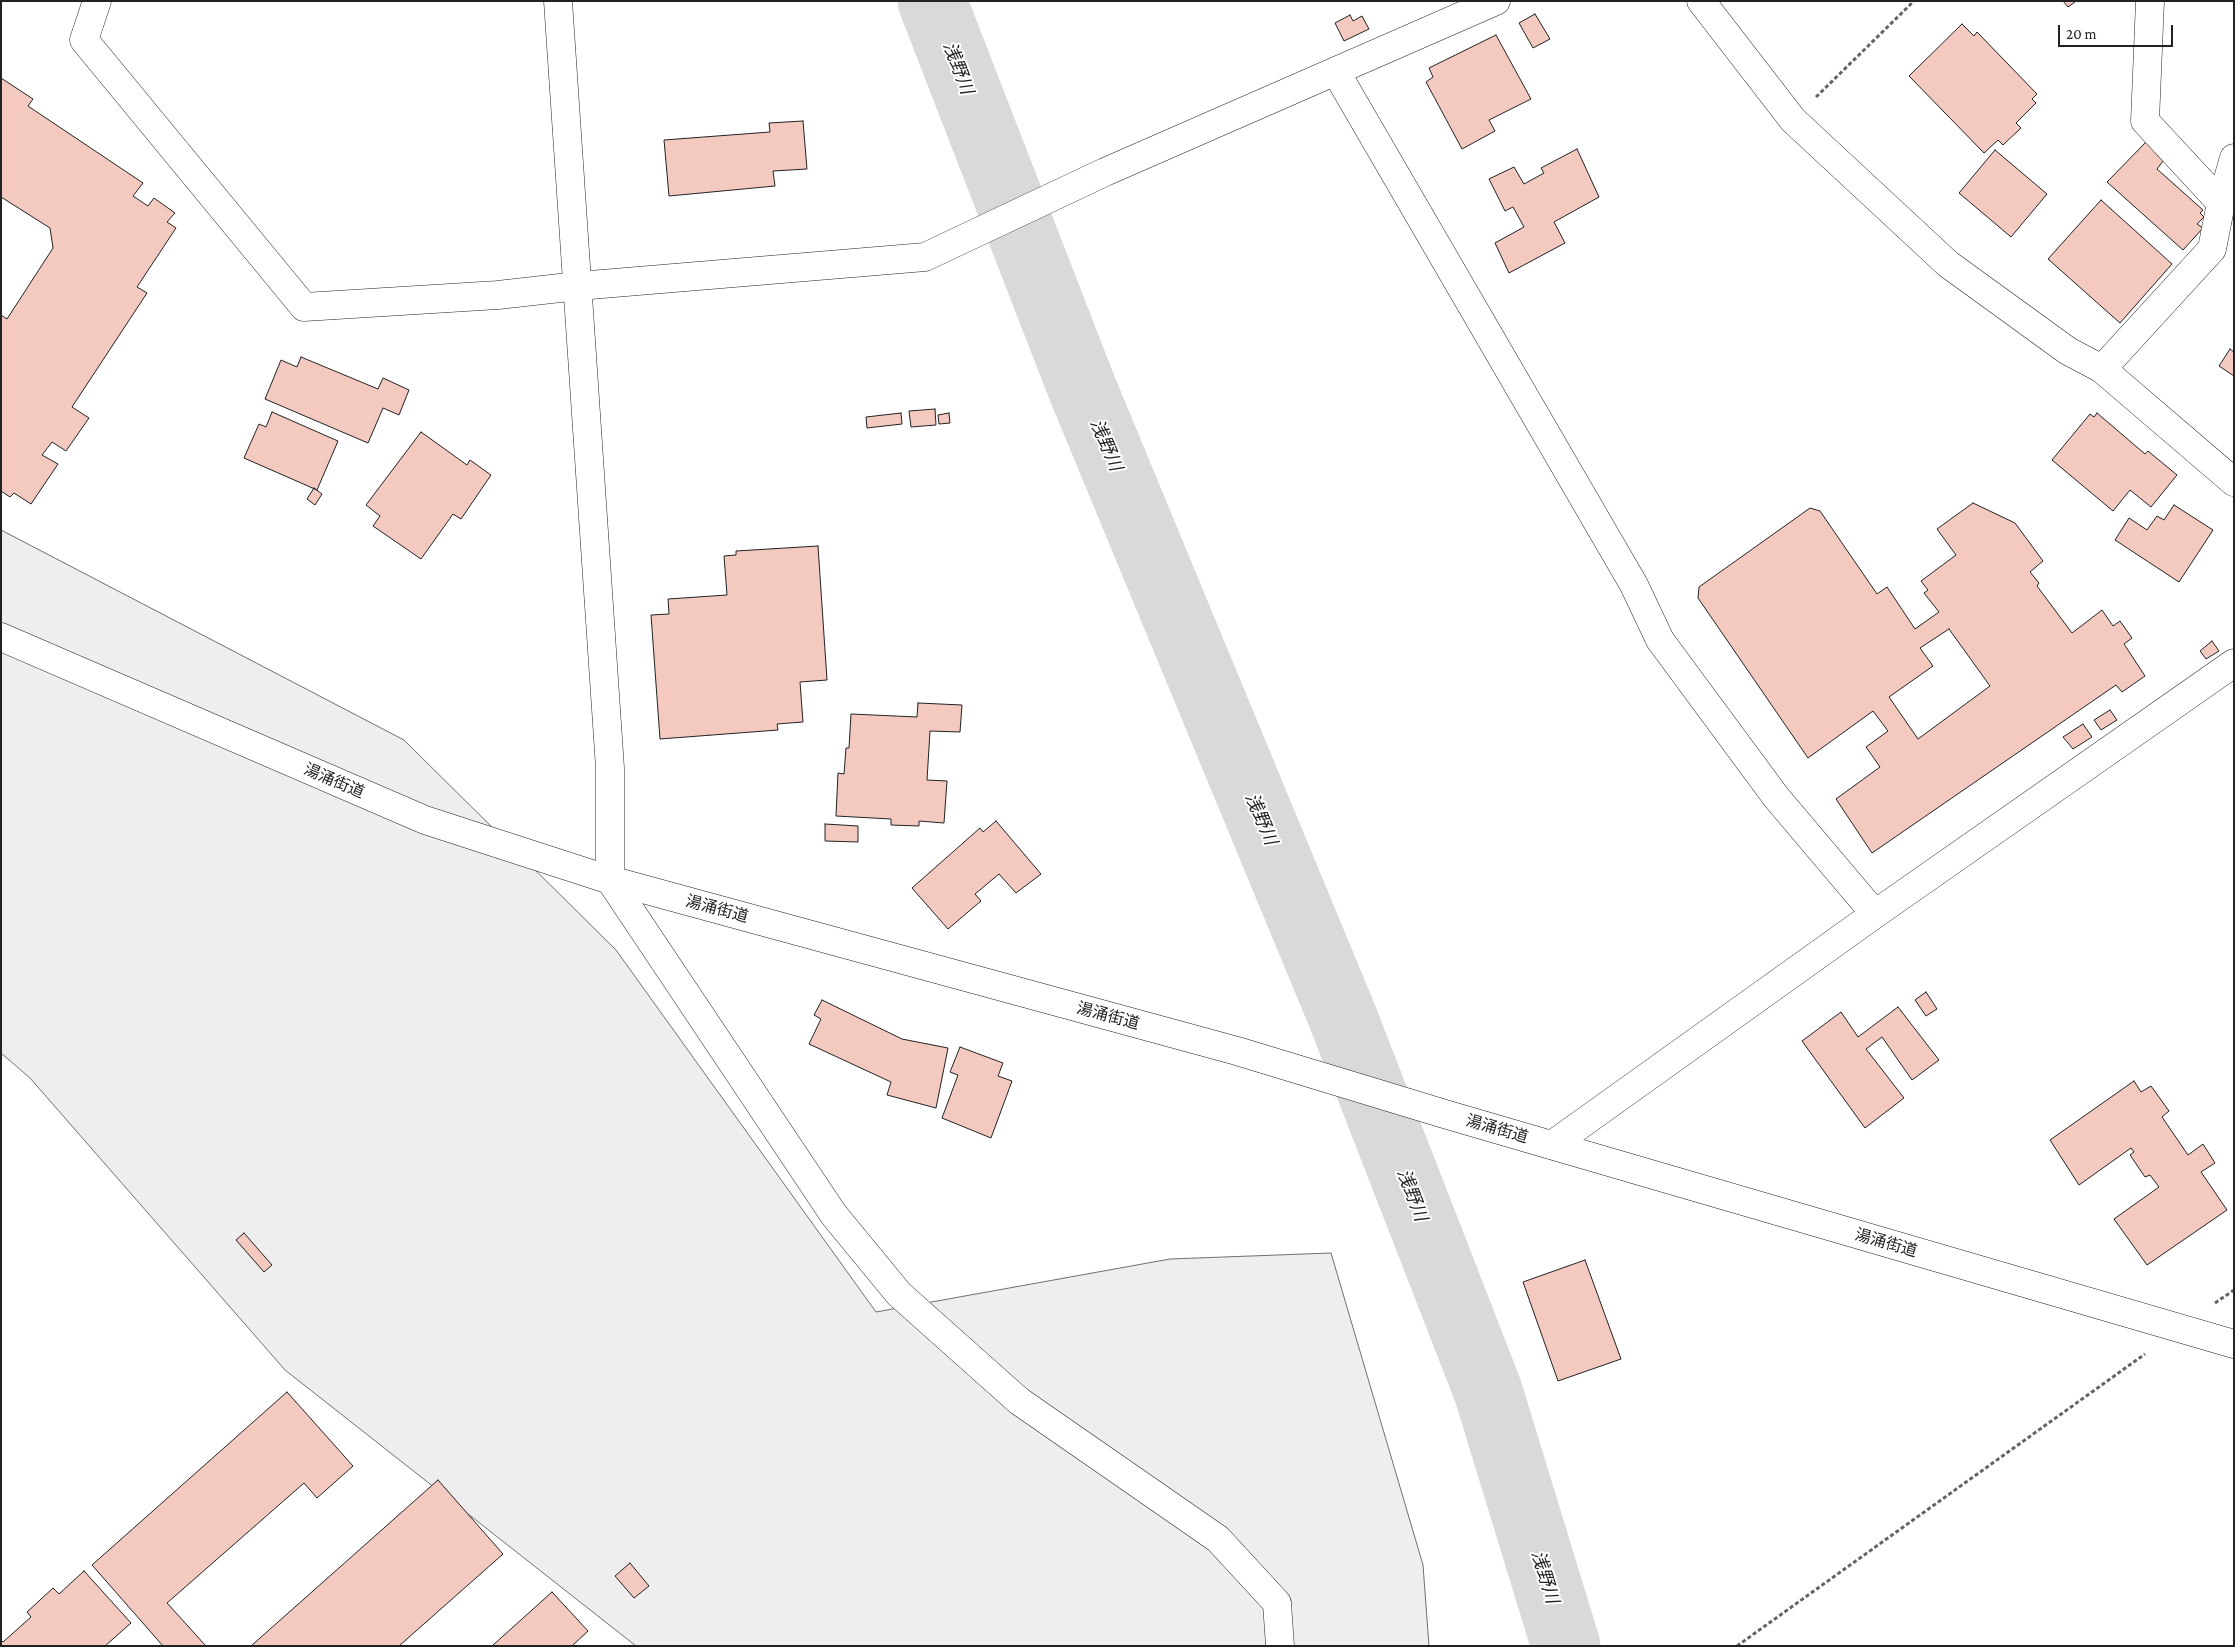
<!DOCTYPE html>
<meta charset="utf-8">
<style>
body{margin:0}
#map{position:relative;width:2235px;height:1647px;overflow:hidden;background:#fff;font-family:"Crimson Pro",serif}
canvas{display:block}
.frame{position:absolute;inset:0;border:2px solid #222;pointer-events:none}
.scale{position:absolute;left:2058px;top:25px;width:115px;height:22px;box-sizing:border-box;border:2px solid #222;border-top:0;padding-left:6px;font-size:15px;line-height:18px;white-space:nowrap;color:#222;-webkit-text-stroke:4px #fff;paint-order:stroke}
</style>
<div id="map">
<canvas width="2235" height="1647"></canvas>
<div class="frame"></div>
<div class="scale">20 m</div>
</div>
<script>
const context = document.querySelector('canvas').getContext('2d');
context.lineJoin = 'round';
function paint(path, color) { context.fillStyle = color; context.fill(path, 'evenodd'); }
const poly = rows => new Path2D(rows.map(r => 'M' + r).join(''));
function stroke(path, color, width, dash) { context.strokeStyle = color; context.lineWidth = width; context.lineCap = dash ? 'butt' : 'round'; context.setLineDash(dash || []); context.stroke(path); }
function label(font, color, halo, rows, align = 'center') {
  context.font = font + ' "Crimson Pro","Noto Sans JP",serif'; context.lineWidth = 4; context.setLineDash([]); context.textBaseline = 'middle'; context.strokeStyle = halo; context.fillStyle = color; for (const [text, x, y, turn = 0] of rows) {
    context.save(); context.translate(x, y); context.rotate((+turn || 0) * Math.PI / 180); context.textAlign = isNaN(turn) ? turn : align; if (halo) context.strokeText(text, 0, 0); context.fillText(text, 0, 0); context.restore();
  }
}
const green = poly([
 [1,530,404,740,616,950,876,1312,1170,1259,1331,1253,1423,1565,1429,1646,636,1646,285,1370,30,1078,1,1053,1,530]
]);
const river = poly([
 [932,1,1082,388,1343,1018,1488,1391,1566,1646]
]);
const building = poly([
 [2063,1,2075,1,2075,2,2068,7,2063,1],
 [1535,14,1550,39,1533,48,1519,23,1535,14],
 [1350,15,1353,21,1362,16,1369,29,1344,41,1335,23,1350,15],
 [1962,24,1974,36,1977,32,2037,94,2032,99,2036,103,2016,123,2021,128,2003,145,1998,140,1984,153,1909,76,1962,24],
 [1496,35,1531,99,1489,120,1495,131,1462,149,1426,82,1433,77,1429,68,1496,35],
 [1,78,33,99,28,106,143,183,133,196,148,206,154,198,175,213,167,222,176,228,137,287,147,293,72,407,89,418,66,451,52,442,42,455,58,464,31,504,14,493,10,497,1,491,1,78],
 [803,121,807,169,773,171,775,186,669,196,664,140,770,132,769,123,803,121],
 [2146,142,2163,161,2157,169,2203,210,2200,213,2204,217,2197,224,2203,228,2183,250,2107,182,2146,142],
 [1577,149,1599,197,1554,222,1565,243,1509,273,1495,243,1524,227,1513,207,1505,211,1489,179,1514,167,1524,184,1544,173,1541,168,1577,149],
 [1995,150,2047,194,2011,237,1959,193,1995,150],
 [1,197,50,228,53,248,7,319,1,315,1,197],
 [2101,200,2172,264,2120,323,2048,259,2101,200],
 [2230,349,2234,352,2234,376,2219,366,2230,349],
 [301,357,378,389,383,378,409,390,399,415,383,408,368,443,265,399,281,360,297,367,301,357],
 [935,409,936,425,911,427,909,411,935,409],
 [272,412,338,441,317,490,244,458,259,424,266,427,272,412],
 [901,413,902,424,867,428,866,417,901,413],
 [949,413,950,423,939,424,938,415,949,413],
 [2097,413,2145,454,2148,451,2177,475,2151,507,2130,490,2113,511,2052,460,2090,414,2094,417,2097,413],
 [421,432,467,465,470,460,491,475,461,519,453,514,421,559,373,526,380,516,366,505,421,432],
 [314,488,322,494,315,505,307,499,314,488],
 [1973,503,2015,523,2043,561,2030,572,2039,583,2037,586,2072,633,2102,610,2113,626,2120,621,2132,638,2124,644,2145,676,2122,692,2116,685,1872,853,1836,799,1880,767,1866,747,1888,731,1873,711,1808,758,1698,598,1699,587,1810,508,1820,511,1877,594,1887,587,1915,629,1939,612,1924,593,1928,590,1921,581,1956,555,1937,529,1973,503],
 [2174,505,2213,530,2179,582,2115,540,2129,518,2147,530,2157,516,2164,520,2174,505],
 [818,546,827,680,800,682,803,722,777,724,778,730,660,739,651,615,669,614,668,599,727,595,724,556,736,555,736,551,818,546],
 [1949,629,1990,686,1918,739,1889,697,1933,666,1920,648,1949,629],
 [2212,641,2219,651,2206,659,2200,651,2212,641],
 [918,703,962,705,960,732,930,731,927,780,947,781,944,823,919,821,919,826,891,825,891,819,836,816,838,773,844,774,846,748,849,748,851,714,917,717,918,703],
 [2110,710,2117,720,2101,730,2094,720,2110,710],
 [2083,724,2092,737,2073,749,2063,737,2083,724],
 [996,821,1041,874,1016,893,999,874,975,894,981,901,948,929,912,888,980,828,983,832,996,821],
 [825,824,858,826,858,842,825,841,825,824],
 [1926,992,1937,1009,1926,1016,1915,1000,1926,992],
 [822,1000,902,1039,948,1048,936,1108,887,1095,891,1082,809,1044,821,1019,814,1015,822,1000],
 [1898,1007,1939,1060,1912,1080,1882,1037,1866,1049,1904,1098,1865,1128,1802,1041,1841,1012,1858,1037,1898,1007],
 [960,1047,1003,1063,998,1076,1012,1081,991,1138,942,1118,958,1075,950,1072,960,1047],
 [2134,1081,2141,1092,2151,1086,2169,1111,2162,1117,2188,1155,2203,1144,2215,1163,2201,1172,2227,1210,2147,1265,2114,1219,2159,1187,2150,1175,2145,1177,2130,1155,2134,1152,2131,1148,2079,1185,2050,1140,2134,1081],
 [244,1233,272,1265,264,1272,236,1240,244,1233],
 [1585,1260,1621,1359,1558,1381,1523,1282,1585,1260],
 [287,1392,353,1466,317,1498,304,1483,167,1603,206,1646,163,1646,92,1565,287,1392],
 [438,1480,503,1554,399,1646,251,1646,438,1480],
 [630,1563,649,1586,634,1598,615,1576,630,1563],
 [84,1571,131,1623,105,1646,1,1646,1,1640,3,1642,31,1617,27,1612,53,1588,59,1594,84,1571],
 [552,1592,588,1631,572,1646,492,1646,552,1592]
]);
const path = poly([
 [1816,97,1914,1],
 [2215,1303,2234,1290],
 [1737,1646,2145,1354]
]);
const minor = poly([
 [97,1,84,40,304,307,498,295,578,286,925,257,1105,172,1496,1],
 [558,1,610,768,610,880,834,1215,899,1294,1019,1401,1218,1539,1277,1603,1280,1646],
 [1701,1,1793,120,1948,264,2068,351,2102,369,2234,482],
 [2150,1,2145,121,2221,203],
 [1336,72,1634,585,1660,640,1776,797,1875,914],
 [2102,369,2212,249,2221,203,2234,158],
 [1552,1145,1875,914,2234,663]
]);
const major = poly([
 [1,637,425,820,610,880,1237,1051,1448,1115,2234,1344]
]);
const streetNames = [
 ["湯涌街道",334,781,23],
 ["湯涌街道",717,909,15],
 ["湯涌街道",1108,1016,15],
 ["湯涌街道",1497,1129,16],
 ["湯涌街道",1886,1243,16]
];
const waterNames = [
 ["浅野川",958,68,69],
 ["浅野川",1106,445,67],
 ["浅野川",1261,819,67],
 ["浅野川",1412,1195,69],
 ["浅野川",1545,1577,73]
];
paint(green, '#eee');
stroke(green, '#6f6f6f', 1);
stroke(river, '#d9d9d9', 69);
paint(building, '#f3c9c0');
stroke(building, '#222', 1);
stroke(minor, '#222', 29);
stroke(major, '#222', 29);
stroke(path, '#646464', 3, [4, 2.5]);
stroke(minor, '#fff', 28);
stroke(major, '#fff', 28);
label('16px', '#222', '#fff', streetNames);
label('italic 18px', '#222', '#fff', waterNames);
</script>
